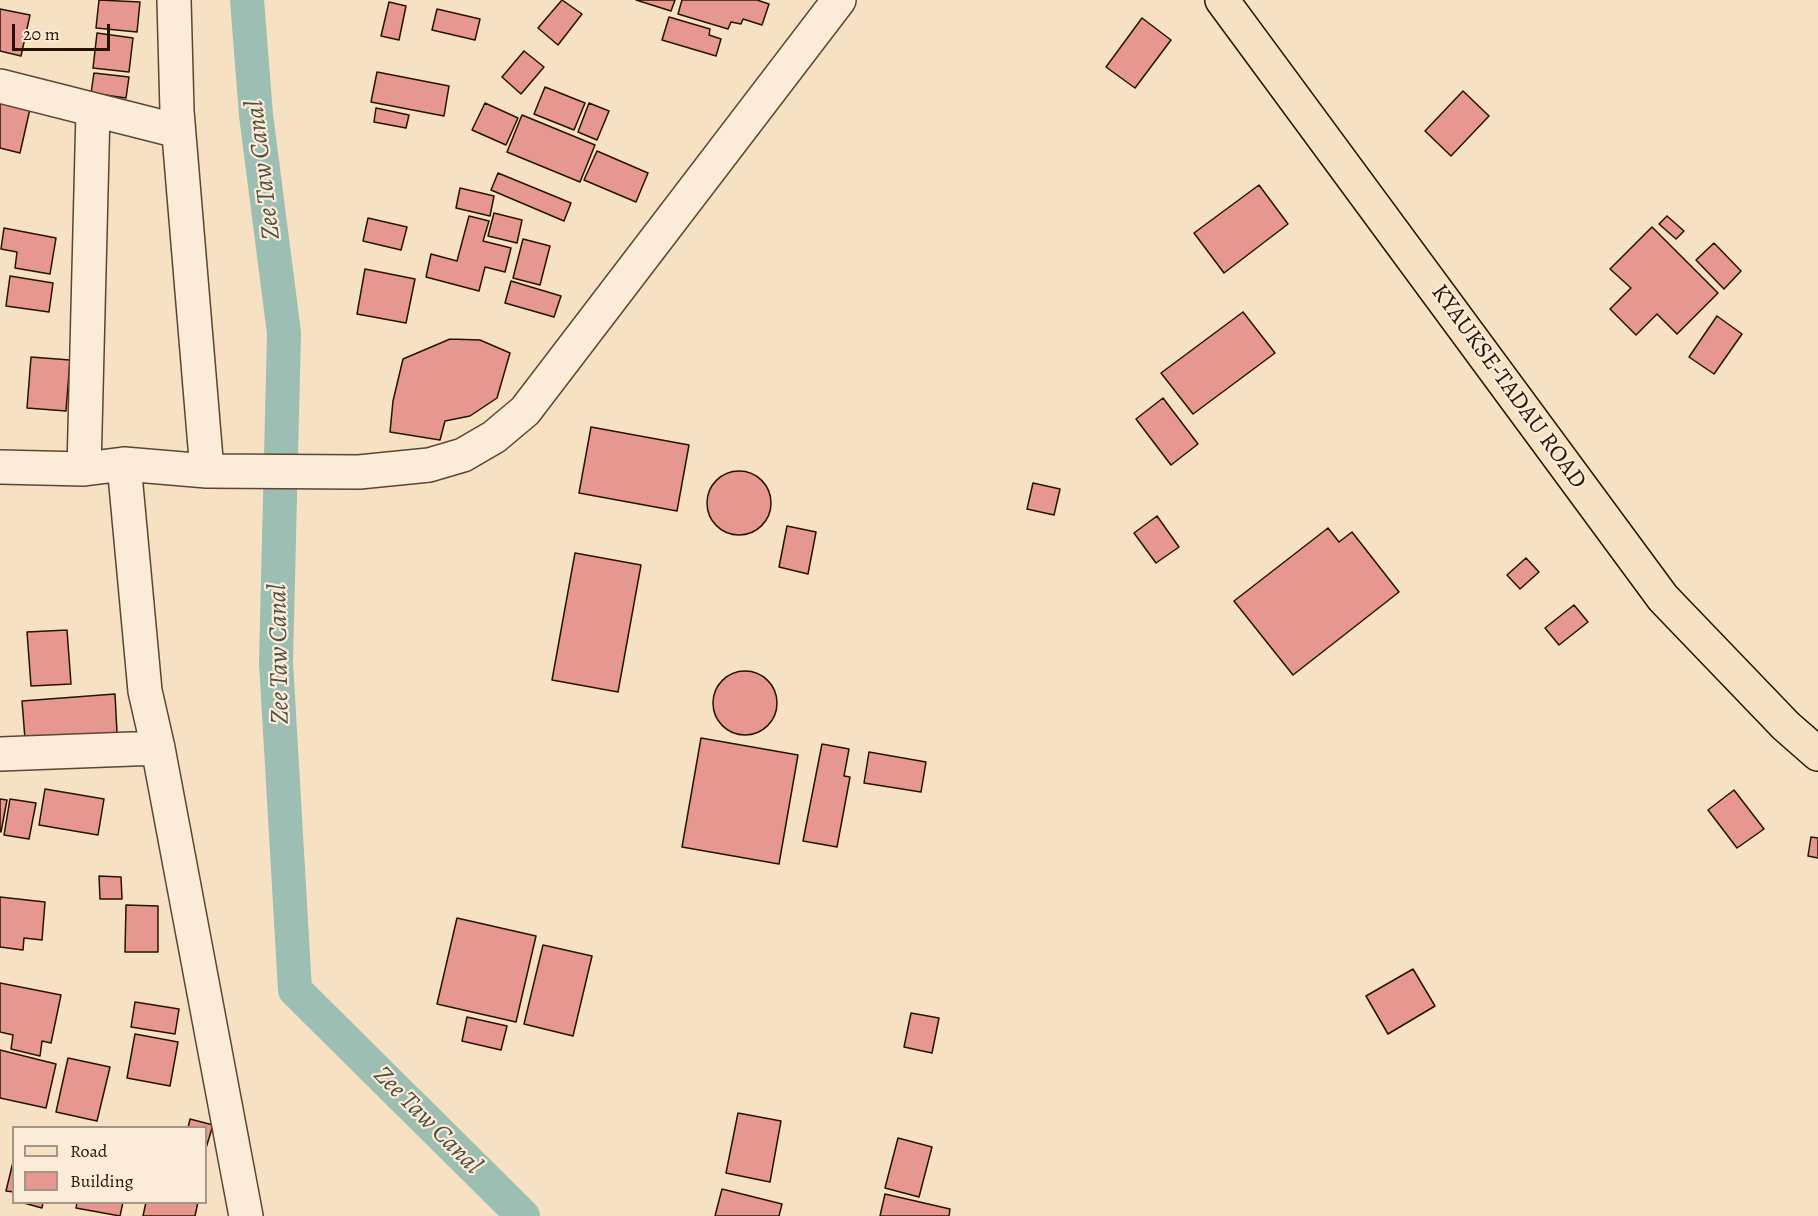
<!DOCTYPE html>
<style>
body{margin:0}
#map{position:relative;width:1818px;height:1216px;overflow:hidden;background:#f7e1c3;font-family:Alegreya,serif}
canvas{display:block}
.legend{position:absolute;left:12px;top:1126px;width:195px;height:78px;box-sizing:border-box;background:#faecd8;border:2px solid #a59582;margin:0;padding:8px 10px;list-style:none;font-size:18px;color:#261300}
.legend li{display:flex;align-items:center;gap:12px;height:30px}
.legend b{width:30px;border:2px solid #a59582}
.scale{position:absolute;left:12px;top:24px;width:98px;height:27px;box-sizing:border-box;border:3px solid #261300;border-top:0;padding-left:8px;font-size:18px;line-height:21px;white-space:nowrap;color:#261300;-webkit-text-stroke:4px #faecd8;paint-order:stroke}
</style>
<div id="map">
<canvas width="1818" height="1216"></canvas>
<ul class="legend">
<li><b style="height:8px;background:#f7e1c3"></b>Road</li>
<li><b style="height:16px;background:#e69890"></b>Building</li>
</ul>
<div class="scale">20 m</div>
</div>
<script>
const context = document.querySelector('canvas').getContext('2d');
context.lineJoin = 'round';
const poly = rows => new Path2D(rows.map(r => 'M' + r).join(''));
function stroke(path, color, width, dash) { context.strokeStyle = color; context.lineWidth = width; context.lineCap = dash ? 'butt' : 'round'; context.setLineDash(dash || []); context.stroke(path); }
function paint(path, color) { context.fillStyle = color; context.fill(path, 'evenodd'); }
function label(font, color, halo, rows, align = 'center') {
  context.font = font + ' Alegreya,serif'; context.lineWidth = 4.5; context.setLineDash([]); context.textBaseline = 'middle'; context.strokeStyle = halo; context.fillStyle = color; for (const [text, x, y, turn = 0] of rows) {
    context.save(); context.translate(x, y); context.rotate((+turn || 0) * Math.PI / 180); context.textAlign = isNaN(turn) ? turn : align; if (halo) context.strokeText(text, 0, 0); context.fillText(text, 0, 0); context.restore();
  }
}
const canal = poly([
 [247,0,256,115,284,333,276,662,295,990,523,1216]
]);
const building = poly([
 [99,0,140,2,137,32,96,28,99,0],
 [562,0,582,14,558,45,538,28,562,0],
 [636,0,675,0,671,11,636,0],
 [682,0,757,0,769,4,762,25,743,19,741,24,731,22,728,29,678,14,682,0],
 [389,2,406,6,399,40,381,36,389,2],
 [0,9,30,15,21,56,0,51,0,9],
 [437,9,480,19,475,40,432,30,437,9],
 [669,17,710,29,709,35,721,39,716,56,662,40,669,17],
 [1142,18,1171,40,1135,88,1106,67,1142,18],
 [97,33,133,38,129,72,93,68,97,33],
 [524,51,544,67,521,94,502,77,524,51],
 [377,72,449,86,444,116,371,102,377,72],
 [94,73,129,77,126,98,91,93,94,73],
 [545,87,585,103,574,130,534,114,545,87],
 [1463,91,1489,116,1451,156,1425,131,1463,91],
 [32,100,20,153,0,148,0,102,32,100],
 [485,103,518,118,506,145,472,130,485,103],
 [589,103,609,111,597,140,578,132,589,103],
 [376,108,409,115,406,128,374,122,376,108],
 [522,115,595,145,580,182,507,152,522,115],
 [597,151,648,173,636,202,584,180,597,151],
 [498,173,571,203,564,221,491,190,498,173],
 [1259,185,1288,224,1224,273,1194,233,1259,185],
 [460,188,494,196,490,216,456,208,460,188],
 [494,213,522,220,517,243,488,236,494,213],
 [469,216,489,221,483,241,511,248,505,272,485,267,479,291,426,277,431,254,457,261,469,216],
 [1667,216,1684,231,1676,239,1659,224,1667,216],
 [368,218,407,227,401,250,363,241,368,218],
 [1652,227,1718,293,1677,334,1657,314,1636,335,1610,309,1631,288,1610,269,1652,227],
 [4,228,56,238,50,274,15,268,17,252,1,249,4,228],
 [523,239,550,246,540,285,513,278,523,239],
 [1714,243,1741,271,1724,289,1696,260,1714,243],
 [365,269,415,279,406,323,357,314,365,269],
 [10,276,53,283,49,312,6,306,10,276],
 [511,281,561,296,554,317,505,303,511,281],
 [1243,312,1275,353,1193,414,1161,373,1243,312],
 [1717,316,1742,334,1714,374,1689,357,1717,316],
 [450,339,480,340,510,353,497,398,470,416,445,421,440,440,390,432,393,401,403,359,450,339],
 [31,357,70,360,66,411,27,408,31,357],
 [1163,398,1198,444,1171,465,1136,419,1163,398],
 [591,427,689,445,677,511,579,493,591,427],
 '707 503a32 32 0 1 1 64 0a32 32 0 1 1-64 0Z',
 [1033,483,1060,489,1054,515,1027,509,1033,483],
 [1157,516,1179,547,1156,563,1134,533,1157,516],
 [787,526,816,532,808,574,779,567,787,526],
 [1328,528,1339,542,1352,532,1399,592,1293,675,1234,601,1328,528],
 [575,553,641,565,618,692,552,680,575,553],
 [1526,558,1539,572,1520,589,1507,575,1526,558],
 [1574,605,1588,622,1559,645,1545,628,1574,605],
 [67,630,71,684,31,686,27,632,67,630],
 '713 703a32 32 0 1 1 64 0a32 32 0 1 1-64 0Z',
 [115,694,117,733,25,739,22,701,115,694],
 [701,738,798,755,779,864,682,847,701,738],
 [822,744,849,749,844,776,850,777,837,847,803,841,822,744],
 [869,752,926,762,921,792,864,783,869,752],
 [45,789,104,799,98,835,39,825,45,789],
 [1734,790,1764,829,1737,848,1708,810,1734,790],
 [0,799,7,800,1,832,0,831,0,799],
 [10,799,36,803,29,839,4,835,10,799],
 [1811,837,1818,838,1818,858,1808,856,1811,837],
 [99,876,121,877,122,899,100,899,99,876],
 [0,897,45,902,42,940,24,938,23,950,0,947,0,897],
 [126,905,158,906,158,952,125,952,126,905],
 [457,918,536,936,516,1022,437,1004,457,918],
 [543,945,592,956,573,1036,524,1024,543,945],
 [1413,969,1435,1006,1388,1034,1366,996,1413,969],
 [0,983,61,995,51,1043,42,1041,40,1056,11,1049,13,1035,0,1032,0,983],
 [135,1002,179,1009,175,1034,131,1027,135,1002],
 [911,1013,939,1018,932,1053,904,1047,911,1013],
 [467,1017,507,1026,501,1050,462,1041,467,1017],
 [135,1034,178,1042,170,1086,127,1078,135,1034],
 [0,1050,56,1064,46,1108,0,1098,0,1050],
 [68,1058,110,1067,97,1121,56,1112,68,1058],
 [738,1113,781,1121,770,1182,726,1173,738,1113],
 [190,1119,213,1125,206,1148,206,1128,188,1128,190,1119],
 [898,1138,932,1147,919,1197,885,1188,898,1138],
 [14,1158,14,1192,6,1191,14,1158],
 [722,1189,782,1204,779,1216,715,1216,722,1189],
 [885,1194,950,1209,949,1216,880,1216,885,1194],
 [20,1202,43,1202,42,1208,20,1202],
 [77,1202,123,1202,120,1216,76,1208,77,1202],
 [146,1202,198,1202,195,1216,143,1216,146,1202]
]);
const minor = poly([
 [174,0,177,111,207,471],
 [0,86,178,131],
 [124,464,145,691,158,748,246,1216],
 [0,467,84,469,124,464,207,471,359,472,429,465,463,455,494,437,525,411,839,0],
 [84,469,93,111],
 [0,754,158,748]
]);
const major = poly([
 [1222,0,1663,598,1786,726,1818,754]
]);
const streetNames = [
 ["KYAUKSE-TADAU ROAD",1508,387,54]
];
const waterNames = [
 ["Zee Taw Canal",264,170,-97],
 ["Zee Taw Canal",280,654,-91],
 ["Zee Taw Canal",427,1121,45]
];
stroke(canal, '#9dbeb3', 34);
paint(building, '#e69890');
stroke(building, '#261300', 1.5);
stroke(minor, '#5a4631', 36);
stroke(major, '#261300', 36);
stroke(minor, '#faecd8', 33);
stroke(major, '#f7e1c3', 33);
label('24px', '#261300', '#faecd8', streetNames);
label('italic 26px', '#504f3f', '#faecd8', waterNames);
</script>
